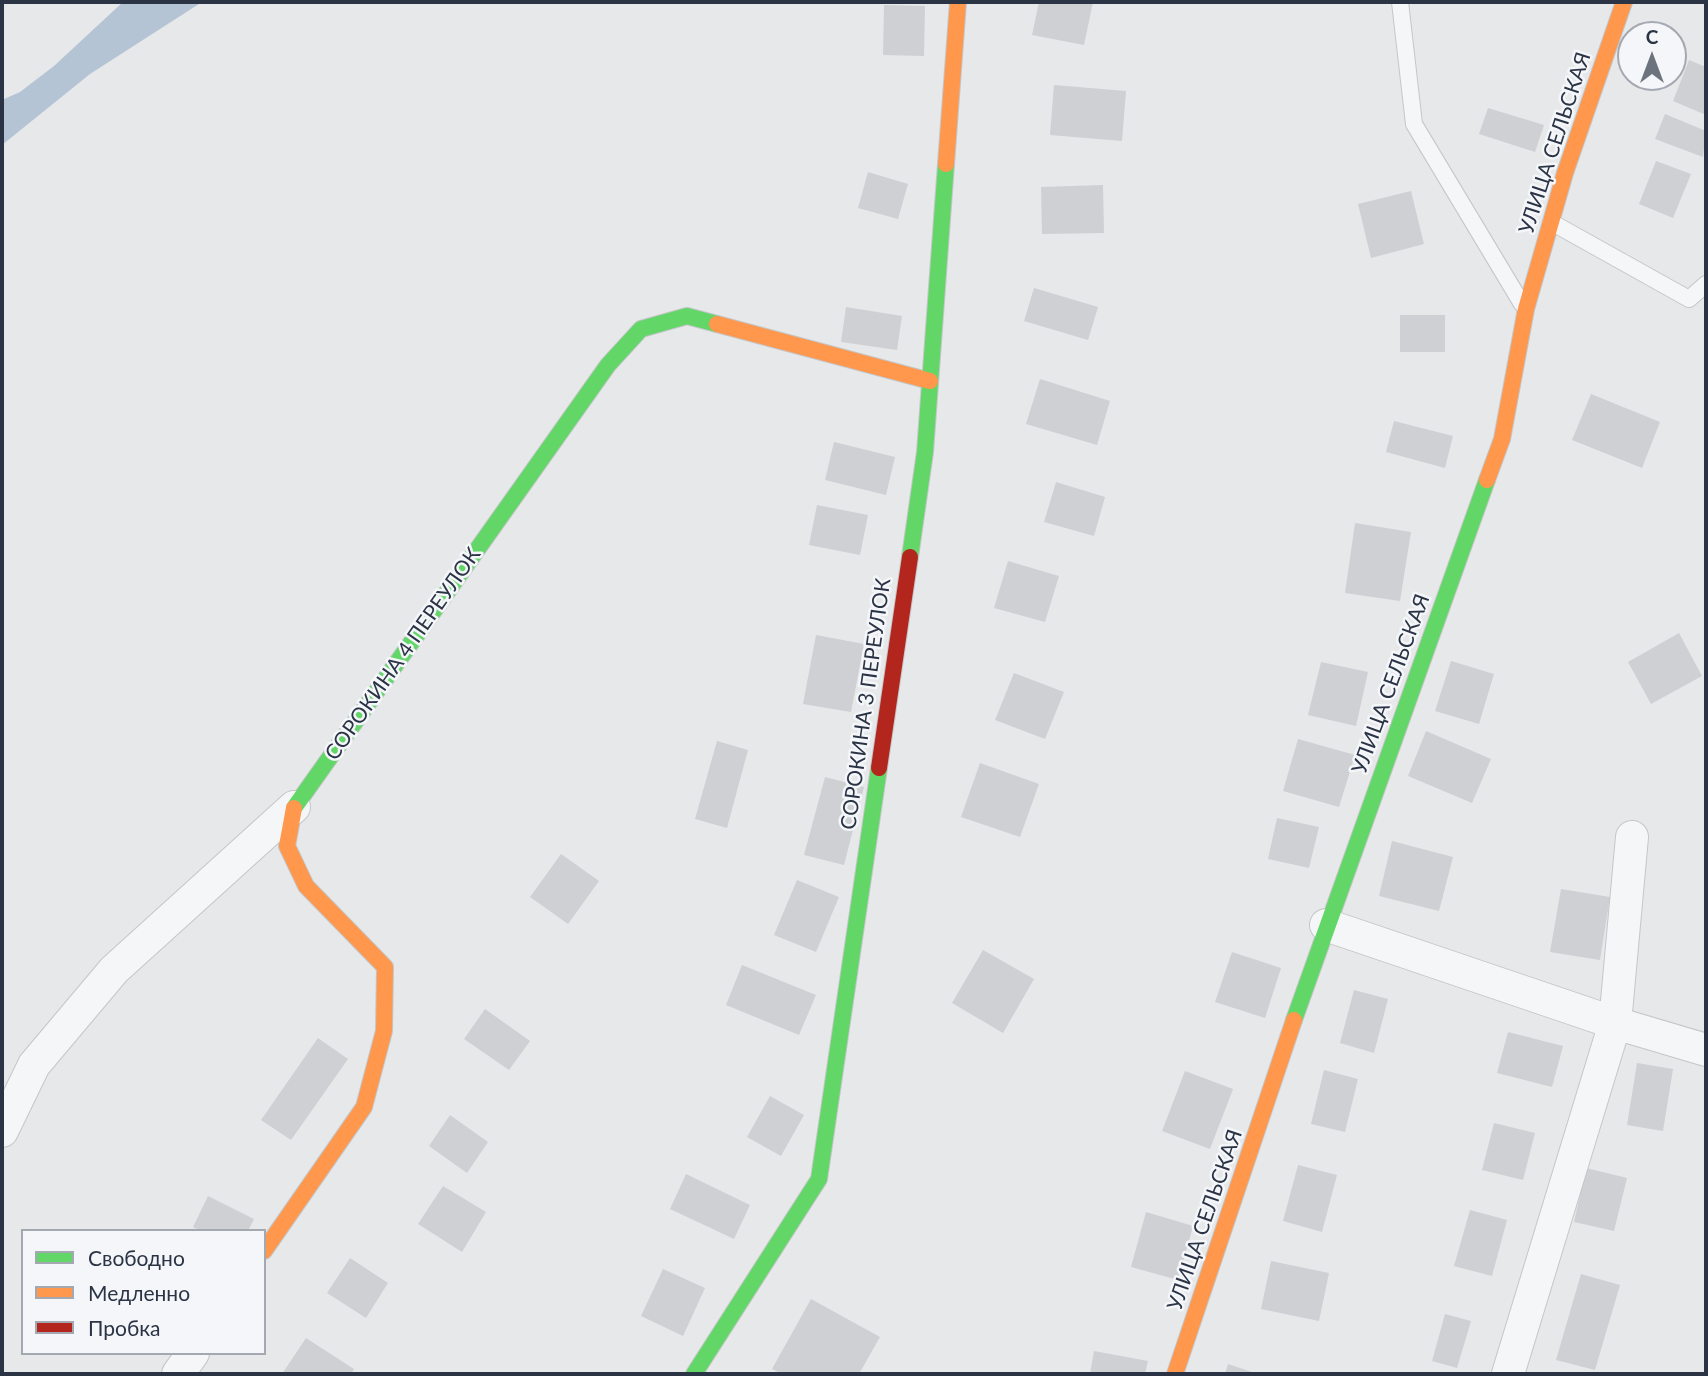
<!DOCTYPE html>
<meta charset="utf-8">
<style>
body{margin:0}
#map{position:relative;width:1708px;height:1376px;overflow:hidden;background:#e6e8ea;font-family:Lato,sans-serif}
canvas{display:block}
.frame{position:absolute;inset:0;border:4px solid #2b3445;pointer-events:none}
.legend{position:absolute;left:21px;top:1229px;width:245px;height:126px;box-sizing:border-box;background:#f4f6f9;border:2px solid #a4a8b1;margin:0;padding:9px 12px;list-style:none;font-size:21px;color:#2b3445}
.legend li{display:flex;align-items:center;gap:14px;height:35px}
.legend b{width:35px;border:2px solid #a4a8b1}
.north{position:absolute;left:1617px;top:21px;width:70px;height:70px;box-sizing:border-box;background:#f4f6f9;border:2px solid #a4a8b1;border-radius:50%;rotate:0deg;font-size:19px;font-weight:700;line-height:28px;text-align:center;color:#2b3445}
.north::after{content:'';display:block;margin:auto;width:24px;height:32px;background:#6c737f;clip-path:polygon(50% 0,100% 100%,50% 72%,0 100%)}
</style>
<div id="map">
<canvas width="1708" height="1376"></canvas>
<div class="frame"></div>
<ul class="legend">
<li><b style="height:9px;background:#63d668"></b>Свободно</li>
<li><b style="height:9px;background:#ff974d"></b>Медленно</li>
<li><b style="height:9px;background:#b3261e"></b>Пробка</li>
</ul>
<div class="north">С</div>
</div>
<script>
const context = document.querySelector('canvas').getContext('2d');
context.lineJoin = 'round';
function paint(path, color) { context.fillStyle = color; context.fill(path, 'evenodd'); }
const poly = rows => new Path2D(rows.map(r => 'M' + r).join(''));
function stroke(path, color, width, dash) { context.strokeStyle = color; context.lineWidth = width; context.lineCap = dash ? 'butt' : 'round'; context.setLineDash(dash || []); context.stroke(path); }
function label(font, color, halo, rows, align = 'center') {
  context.font = font + ' Lato,sans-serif'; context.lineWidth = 5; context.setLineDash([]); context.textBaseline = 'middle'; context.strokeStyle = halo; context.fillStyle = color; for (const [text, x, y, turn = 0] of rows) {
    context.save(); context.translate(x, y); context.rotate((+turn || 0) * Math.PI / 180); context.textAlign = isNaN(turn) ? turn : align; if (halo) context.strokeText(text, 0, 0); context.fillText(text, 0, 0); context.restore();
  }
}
const water = poly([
 [123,2,202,2,90,74,2,145,2,100,20,92,54,66]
]);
const building = poly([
 [1039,2,1093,2,1084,45,1032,35],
 [884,5,925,6,924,56,883,55],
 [1689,60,1706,67,1706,115,1673,101],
 [1054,85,1126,91,1122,141,1050,135],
 [1488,108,1544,125,1535,152,1479,134],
 [1665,114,1706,131,1703,157,1655,139],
 [1656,161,1691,174,1673,218,1639,204],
 [868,172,908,184,898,219,858,208],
 [1103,185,1104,233,1042,234,1041,187],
 [1411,191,1424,244,1371,258,1358,204],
 [1034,288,1098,307,1088,340,1024,321],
 [846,307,902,316,897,350,841,342],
 [1400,315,1445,315,1445,352,1400,352],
 [1040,379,1110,401,1097,445,1026,424],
 [1591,394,1660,422,1642,468,1572,440],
 [1394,421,1453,436,1445,468,1386,452],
 [834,442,895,457,886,495,825,480],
 [1056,482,1105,497,1094,536,1044,522],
 [817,505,868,515,860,555,809,545],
 [1355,523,1411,532,1400,601,1345,593],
 [1008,561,1059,576,1045,622,994,608],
 [1679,633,1702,676,1651,704,1628,662],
 [816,635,864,644,851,712,803,704],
 [1451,661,1494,674,1479,724,1435,711],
 [1321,662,1368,672,1356,726,1308,715],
 [1014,673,1064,692,1045,739,995,720],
 [1426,731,1491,759,1472,803,1408,776],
 [1298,739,1355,755,1339,807,1283,791],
 [717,741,748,750,727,828,695,819],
 [980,763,1039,784,1020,837,961,817],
 [825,777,864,787,844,865,804,855],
 [1277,818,1319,827,1309,868,1268,859],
 [1392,841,1453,857,1439,911,1379,896],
 [561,854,599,881,568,924,530,897],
 [797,880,839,897,816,952,774,935],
 [1561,889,1610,897,1600,960,1550,952],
 [983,950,1034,979,1003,1033,952,1003],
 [1232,952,1281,968,1265,1018,1215,1002],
 [742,965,816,995,799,1035,726,1005],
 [1354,990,1388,999,1374,1053,1340,1043],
 [485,1009,530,1041,509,1070,464,1039],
 [1508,1032,1563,1046,1552,1087,1497,1073],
 [318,1038,348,1059,291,1140,261,1120],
 [1637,1063,1673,1069,1663,1131,1627,1125],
 [1324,1070,1358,1079,1345,1132,1311,1124],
 [1185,1071,1233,1089,1210,1149,1162,1131],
 [770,1096,804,1115,781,1156,747,1137],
 [450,1115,488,1142,467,1173,429,1146],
 [1494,1123,1535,1133,1523,1180,1482,1170],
 [1298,1165,1337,1175,1322,1232,1283,1221],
 [1586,1168,1627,1178,1614,1231,1574,1222],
 [686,1174,750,1205,734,1239,670,1209],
 [443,1186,486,1212,462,1252,418,1224],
 [208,1196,254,1219,248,1231,201,1231,193,1227],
 [1470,1210,1507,1220,1492,1276,1454,1266],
 [1146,1212,1193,1226,1178,1280,1131,1267],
 [350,1258,388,1283,366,1318,327,1293],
 [1271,1261,1329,1273,1319,1321,1261,1309],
 [663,1269,705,1288,683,1336,641,1316],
 [1581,1274,1620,1285,1595,1370,1556,1360],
 [811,1299,880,1337,859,1374,782,1374,772,1369],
 [1445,1314,1471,1321,1457,1368,1432,1361],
 [306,1338,354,1369,351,1374,282,1374],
 [1094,1351,1148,1361,1145,1374,1090,1374],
 [1228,1364,1258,1374,1225,1374]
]);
const lane = poly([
 [1400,2,1414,124,1522,304],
 [1551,222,1689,299,1706,284]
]);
const street = poly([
 [1326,925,1615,1023,1706,1050],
 [2,1131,34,1065,114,970,294,807],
 [178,1374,193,1353],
 [1508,1374,1615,1023,1632,837]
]);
const fast = poly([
 [910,557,925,452,946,164],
 [294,808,608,365,641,329,687,316,717,324],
 [1294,1020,1487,480],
 [694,1374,819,1179,879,768]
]);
const slow = poly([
 [946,164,958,2],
 [717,324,930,381],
 [1487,480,1502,439,1526,309,1565,173,1624,2],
 [264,1251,364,1107,384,1031,385,967,306,886,287,846,294,808],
 [1175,1374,1294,1020]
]);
const jam = poly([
 [879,768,910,557]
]);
const streetNames = [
 ["УЛИЦА СЕЛЬСКАЯ",1555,143,-72],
 ["СОРОКИНА 4 ПЕРЕУЛОК",403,654,-55],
 ["УЛИЦА СЕЛЬСКАЯ",1391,684,-70],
 ["СОРОКИНА 3 ПЕРЕУЛОК",866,704,-82],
 ["УЛИЦА СЕЛЬСКАЯ",1205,1220,-71]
];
paint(water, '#b4c4d5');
paint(building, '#ced0d3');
stroke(lane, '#c4c6c8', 18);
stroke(street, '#c4c6c8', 34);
stroke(fast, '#c4c6c8', 18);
stroke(slow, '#c4c6c8', 18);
stroke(jam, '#c4c6c8', 18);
stroke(lane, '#f5f6f7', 16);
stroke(street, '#f5f6f7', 32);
stroke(fast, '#63d668', 16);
stroke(slow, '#ff974d', 16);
stroke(jam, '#b3261e', 16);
label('21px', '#2b3445', '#f4f6f9', streetNames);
</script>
